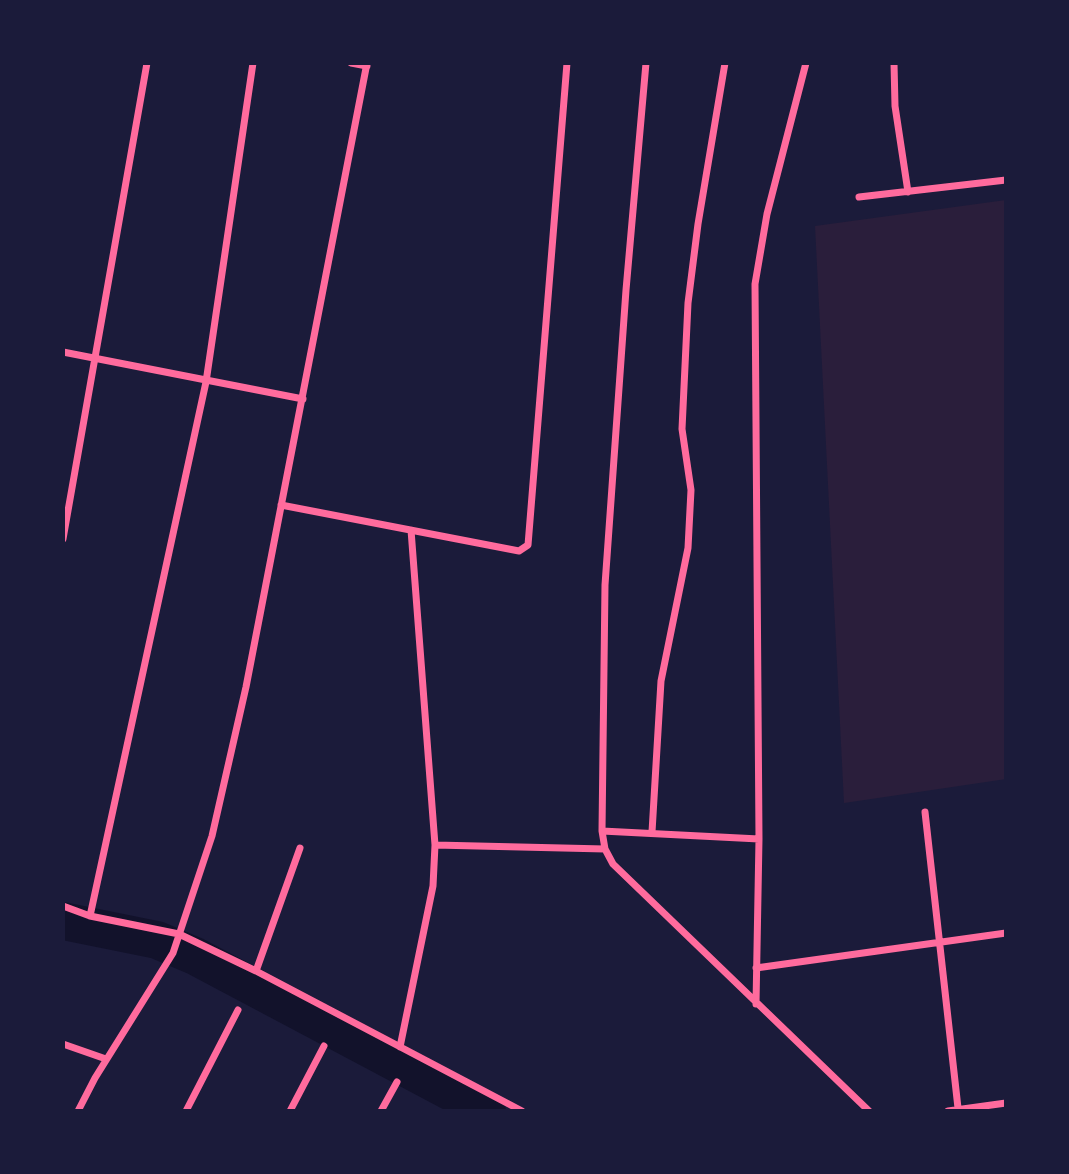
<!DOCTYPE html>
<style>
body{margin:0}
#map{position:relative;width:1069px;height:1174px;overflow:hidden;background:#1b1b3a;font-family:Raleway,sans-serif}
canvas{display:block}
.frame{position:absolute;inset:0;border:65px solid #1b1b3a;pointer-events:none}
</style>
<div id="map">
<canvas width="1069" height="1174"></canvas>
<div class="frame"></div>
</div>
<script>
const context = document.querySelector('canvas').getContext('2d');
context.lineJoin = 'round';
function paint(path, color) { context.fillStyle = color; context.fill(path, 'evenodd'); }
const poly = rows => new Path2D(rows.map(r => 'M' + r).join(''));
function stroke(path, color, width, dash) { context.strokeStyle = color; context.lineWidth = width; context.lineCap = dash ? 'butt' : 'round'; context.setLineDash(dash || []); context.stroke(path); }
const green = poly([
 [1006,200,1006,779,844,803,815,226]
]);
const river = poly([
 [63,921,157,940,195,956,487,1111]
]);
const minor = poly([
 [351,63,367,66],
 [646,63,626,290,605,585,602,831,605,849,613,864,869,1111],
 [894,63,895,106,908,192],
 [859,197,1006,180],
 [63,352,303,399],
 [281,505,519,551,528,545,567,63],
 [63,539,147,63],
 [925,812,958,1108],
 [602,831,759,839],
 [652,832,661,681,688,548,691,490,682,429,688,303,698,224,725,63],
 [435,845,605,849],
 [63,906,90,916,179,934,256,971,522,1111],
 [90,916,206,382,253,63],
 [756,968,1006,933],
 [256,971,300,848],
 [756,1004,759,839,755,284,767,214,806,63],
 [63,1044,106,1059],
 [400,1047,433,886,435,845,411,530],
 [78,1111,95,1078,173,953,212,836,246,687,367,63],
 [186,1111,238,1010],
 [290,1111,324,1046],
 [381,1111,397,1082],
 [948,1111,1006,1103]
]);
paint(green, '#2a1e3b');
stroke(river, '#12122b', 38);
stroke(minor, '#ff6b9d', 7);
</script>
